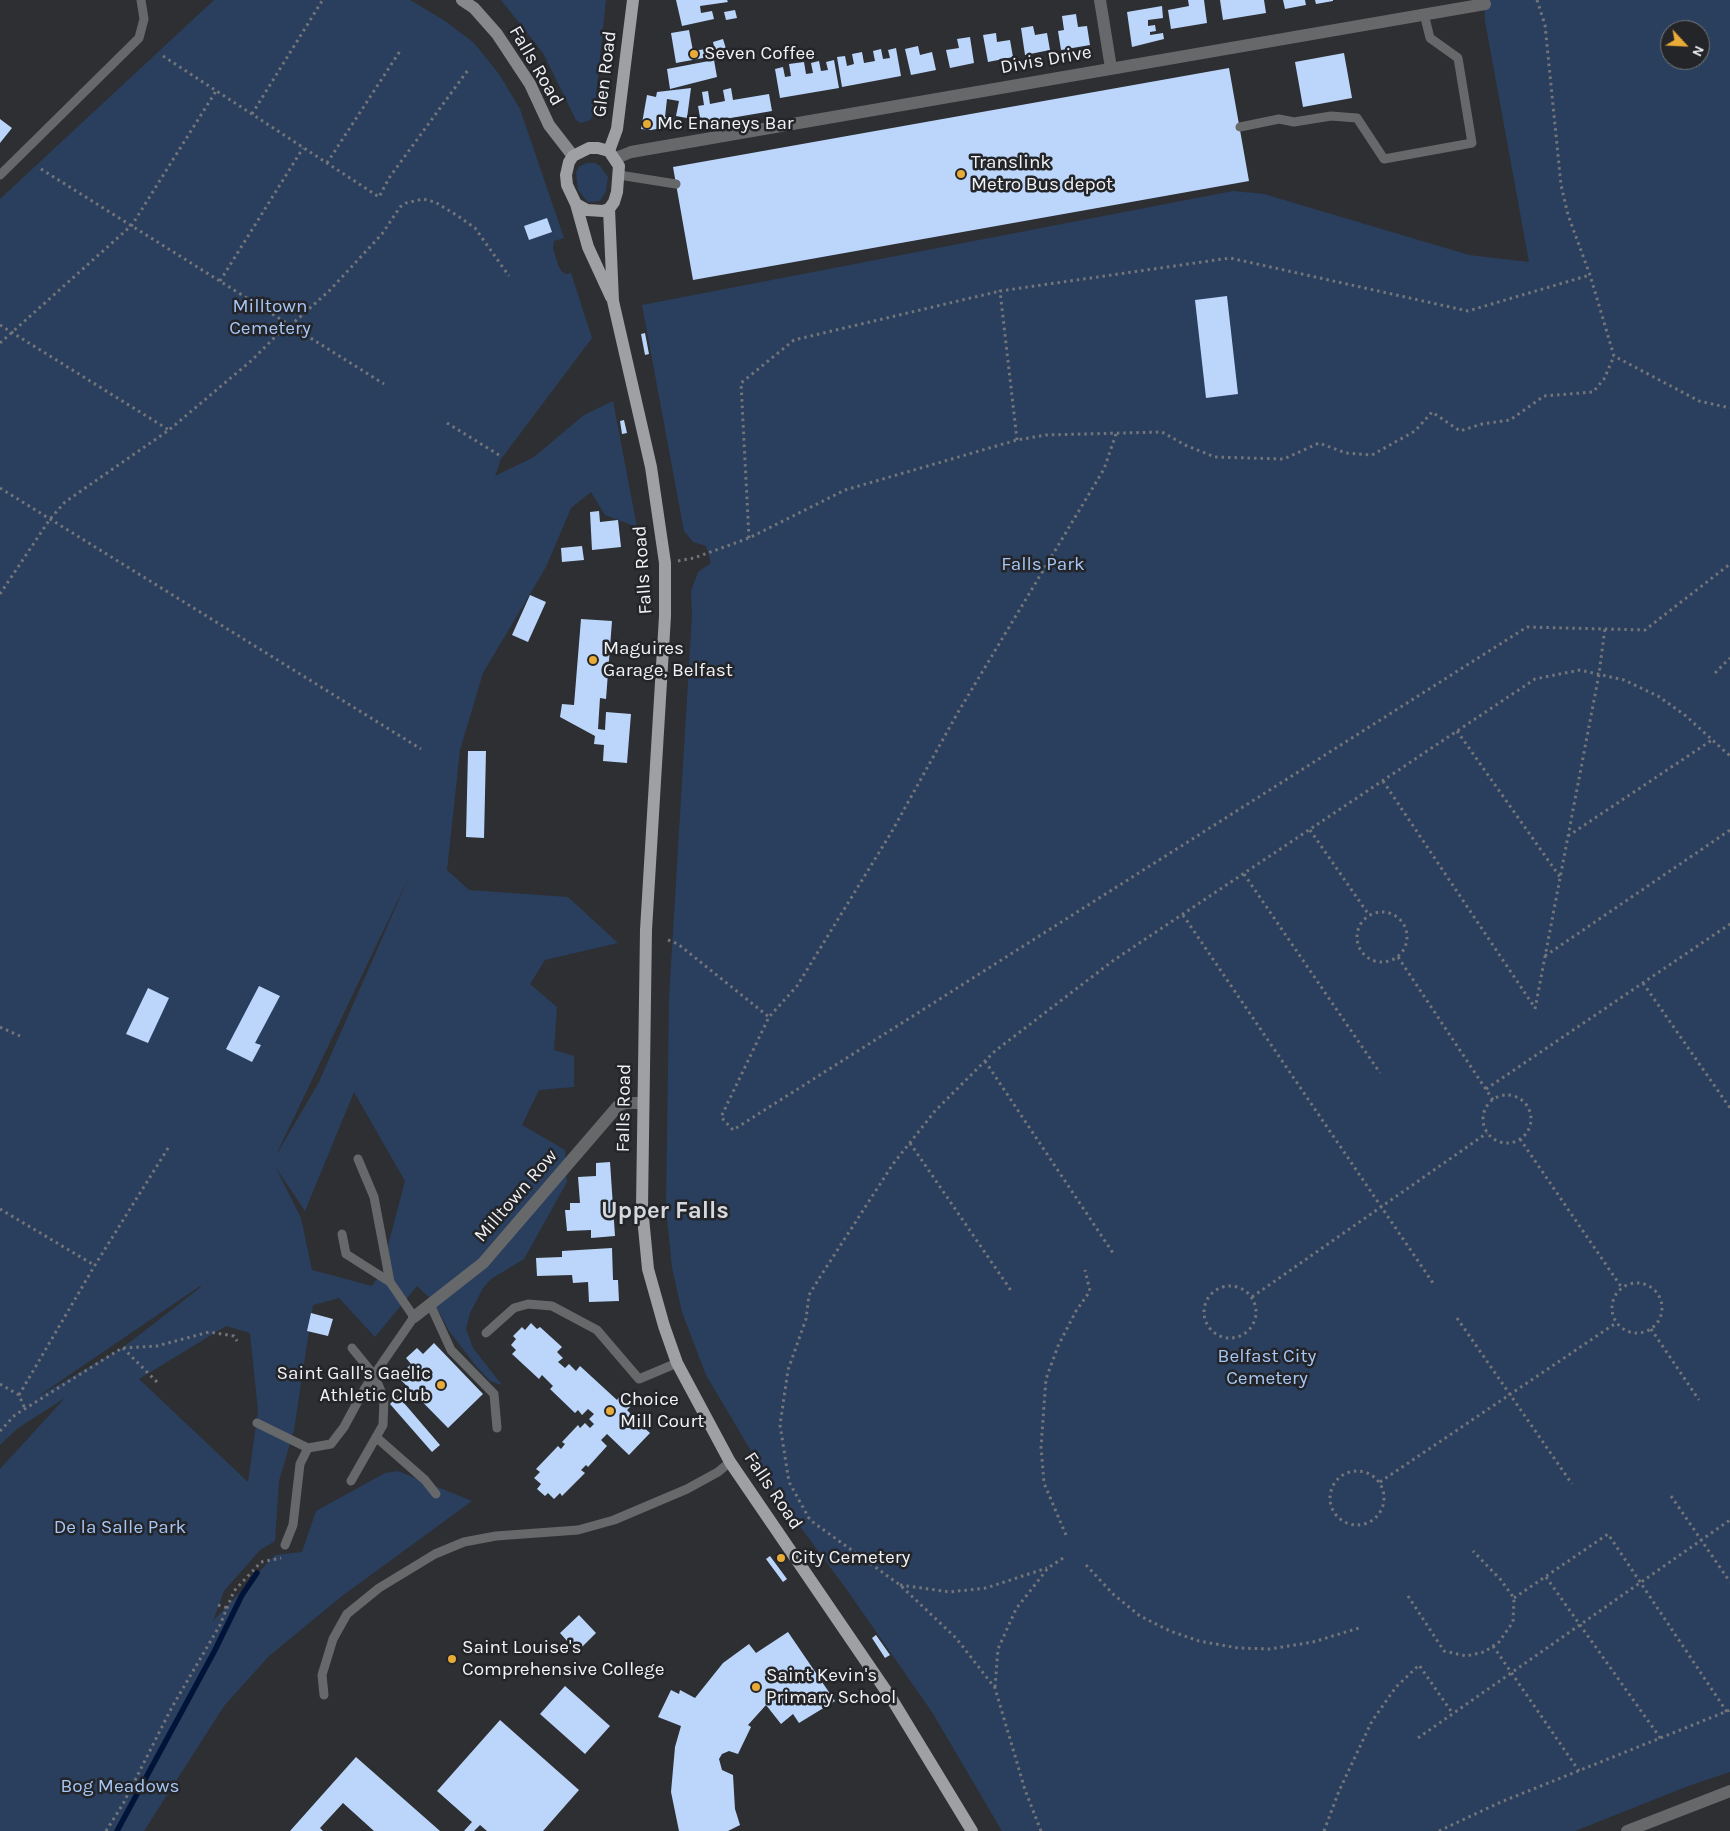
<!DOCTYPE html>
<style>
body{margin:0}
#map{position:relative;width:1730px;height:1831px;overflow:hidden;background:#2d2f33;font-family:Karla,sans-serif}
canvas{display:block}
.north{position:absolute;left:1660px;top:20px;width:50px;height:50px;box-sizing:border-box;background:#232529;border:1px solid #75777b;border-radius:50%;rotate:115deg;font-size:14px;font-weight:700;line-height:20px;text-align:center;color:#f1f2f5}
.north::after{content:'';display:block;margin:auto;width:18px;height:22px;background:#e9ab38;clip-path:polygon(50% 0,100% 100%,50% 72%,0 100%)}
</style>
<div id="map">
<canvas width="1730" height="1831"></canvas>
<div class="north">N</div>
</div>
<script>
const context = document.querySelector('canvas').getContext('2d');
context.lineJoin = 'round';
function paint(path, color) { context.fillStyle = color; context.fill(path, 'evenodd'); }
const poly = rows => new Path2D(rows.map(r => 'M' + r).join(''));
function stroke(path, color, width, dash) { context.strokeStyle = color; context.lineWidth = width; context.lineCap = dash ? 'butt' : 'round'; context.setLineDash(dash || []); context.stroke(path); }
function label(font, color, halo, rows, align = 'center') {
  context.font = font + ' Karla,sans-serif'; context.lineWidth = 5; context.setLineDash([]); context.textBaseline = 'middle'; context.strokeStyle = halo; context.fillStyle = color; for (const [text, x, y, turn = 0] of rows) {
    context.save(); context.translate(x, y); context.rotate((+turn || 0) * Math.PI / 180); context.textAlign = isNaN(turn) ? turn : align; if (halo) context.strokeText(text, 0, 0); context.fillText(text, 0, 0); context.restore();
  }
}
const green = poly([
 [214,0,410,0,445,21,474,43,499,74,520,109,564,238,554,241,553,248,558,265,562,272,566,274,571,273,592,338,501,459,495,476,534,457,584,415,613,401,637,527,605,515,591,492,571,508,546,567,483,673,460,750,447,870,469,890,568,897,618,943,545,960,530,984,557,1007,554,1050,574,1056,574,1087,539,1090,522,1125,565,1150,567,1182,524,1259,491,1279,483,1288,470,1313,466,1329,473,1348,502,1385,490,1381,476,1366,449,1331,434,1302,417,1286,375,1337,339,1298,313,1305,294,1430,279,1481,275,1541,260,1550,224,1591,213,1621,275,1555,302,1552,316,1511,385,1473,398,1471,472,1501,342,1596,269,1656,224,1706,144,1831,0,1831,0,1469,65,1398,18,1428,0,1445,0,199],
 [409,877,319,1082,277,1154,277,1153],
 [354,1092,405,1181,385,1257,389,1261,372,1286,312,1270,301,1218,276,1168,305,1211],
 [201,1287,125,1346,34,1399,200,1286],
 [226,1326,250,1333,258,1411,248,1482,139,1379],
 [501,0,606,0,594,114,590,120,581,123,576,120,543,53],
 [1484,0,1730,0,1730,1772,1691,1785,1575,1831,1002,1831,932,1712,847,1590,779,1498,706,1375,682,1312,672,1268,666,1208,669,998,692,616,691,591,698,572,711,563,706,546,693,542,684,531,642,305,1233,191,1264,194,1469,255,1529,262,1485,21],
 [1670,30,1700,30,1700,60,1670,60],
 [586,163,595,163,600,166,608,177,606,191,600,201,588,202,578,190,576,172,579,167]
]);
const stream = poly([
 [117,1831,214,1652,242,1595,257,1573]
]);
const building = poly([
 [676,0,727,0,728,2,700,6,701,13,712,11,714,19,682,26],
 [1188,0,1204,0,1207,23,1171,29,1168,10,1189,6],
 [1220,0,1264,0,1266,13,1223,20],
 [1283,0,1305,0,1306,5,1285,9],
 [1315,0,1333,0,1333,1,1316,4],
 [1162,6,1163,18,1148,20,1148,26,1155,25,1156,31,1150,32,1150,35,1163,33,1164,39,1132,47,1127,12],
 [735,10,737,18,726,20,724,12],
 [1076,14,1078,27,1087,26,1090,45,1061,50,1058,31,1064,30,1062,16],
 [1033,26,1035,35,1047,33,1050,50,1025,55,1021,28],
 [689,30,693,51,712,48,714,56,676,63,671,33],
 [996,33,997,42,1010,40,1013,57,988,62,983,35],
 [970,37,974,63,950,68,946,50,959,48,957,39],
 [723,39,727,52,716,55,713,42],
 [918,46,920,55,932,52,936,70,911,75,905,49],
 [896,48,901,76,842,87,837,57,845,56,847,66,854,64,852,54,862,52,864,63,875,61,873,51,881,49,883,59,890,58,888,50],
 [1344,53,1352,98,1303,107,1295,62],
 [714,60,717,77,670,89,667,69],
 [834,60,839,88,780,98,775,69,783,67,785,77,791,76,789,64,804,62,806,74,813,73,811,63,819,61,821,71,828,70,826,62],
 [1229,68,1249,181,693,280,673,167],
 [691,88,687,118,676,116,679,101,667,99,665,117,682,120,682,124,651,130,641,129,647,95,656,97,657,92],
 [731,88,733,100,769,94,772,111,701,123,698,106,704,105,702,92,708,91,710,104,725,101,723,90],
 [0,119,12,128,0,143],
 [547,218,552,232,529,240,524,226],
 [1227,296,1238,394,1206,398,1195,300],
 [645,333,649,354,645,355,641,334],
 [624,420,627,433,622,434,620,421],
 [599,511,600,522,618,520,621,547,592,550,590,512],
 [582,546,584,560,562,562,561,548],
 [530,595,546,602,528,642,512,635],
 [581,619,612,621,606,699,600,698,598,729,605,730,606,712,631,714,627,763,603,761,604,745,594,744,595,736,560,717,562,704,574,705],
 [468,751,486,751,484,838,466,837],
 [259,986,280,996,255,1043,261,1045,252,1062,226,1049],
 [148,988,169,998,148,1043,126,1034],
 [610,1162,615,1236,591,1238,591,1230,567,1231,565,1210,570,1210,570,1203,580,1203,578,1177,596,1176,596,1163],
 [612,1248,613,1280,618,1280,619,1301,589,1302,588,1282,573,1283,572,1275,537,1276,536,1258,562,1257,562,1251],
 [311,1313,333,1319,328,1336,307,1331],
 [531,1323,537,1329,540,1327,562,1347,557,1352,563,1358,558,1362,565,1368,569,1364,576,1371,580,1366,617,1400,619,1397,630,1407,627,1410,632,1415,629,1419,638,1428,641,1425,650,1433,629,1455,607,1434,601,1440,607,1446,588,1467,586,1465,581,1470,585,1473,562,1496,560,1493,554,1499,548,1493,545,1496,537,1489,541,1484,534,1478,540,1472,536,1469,558,1446,561,1449,565,1444,562,1442,578,1425,580,1428,585,1423,590,1428,594,1424,589,1419,594,1414,588,1409,582,1415,578,1410,575,1413,550,1389,553,1386,542,1375,539,1379,512,1354,516,1350,511,1345,516,1339,513,1336,522,1327,525,1330],
 [434,1343,483,1394,448,1428,398,1377,411,1364,406,1358,417,1348,423,1354],
 [398,1396,440,1445,432,1452,390,1404],
 [770,1556,787,1579,783,1582,766,1559],
 [579,1615,596,1633,577,1652,560,1633],
 [788,1632,835,1701,799,1723,793,1714,781,1724,766,1705,748,1725,751,1727,738,1754,729,1751,722,1754,719,1759,722,1770,733,1775,735,1809,740,1825,728,1831,679,1831,671,1792,675,1747,681,1726,658,1717,671,1690,679,1694,680,1690,695,1698,723,1663,749,1644,756,1653],
 [876,1635,890,1655,885,1658,872,1638],
 [565,1686,610,1726,585,1754,540,1714],
 [500,1720,579,1790,543,1831,487,1831,480,1825,474,1831,464,1831,472,1822,437,1791],
 [356,1757,440,1831,374,1831,343,1803,320,1828,323,1831,290,1831]
]);
const path = poly([
 [1537,0,1545,25,1561,185,1568,215,1590,275,1614,356,1699,401,1730,408],
 [163,56,379,197,389,178,468,70],
 [252,114,322,1],
 [327,163,400,51],
 [41,169,384,384],
 [220,281,303,148],
 [0,325,169,430],
 [290,326,329,291,382,234,400,207,406,203,423,199,435,202,458,216,475,228,509,276],
 [0,343,132,225,216,91],
 [447,423,499,455],
 [1116,434,1104,469,957,714,891,833,797,986,769,1017,721,1117,733,1130,1527,627,1645,630,1730,564],
 [1017,440,1000,291,1230,258,1468,311,1590,275],
 [0,488,421,749],
 [749,538,741,383,794,340,1000,291],
 [678,561,694,558,749,538,845,490,1017,440,1046,435,1162,432,1185,445,1215,457,1284,459,1319,443,1346,453,1372,455,1415,431,1432,412,1460,431,1482,424,1510,420,1544,396,1593,392,1604,379,1614,356],
 [0,594,50,519,65,502,169,430,252,360,287,325],
 [1715,673,1730,658],
 [1457,731,1560,877],
 [1383,781,1535,1008],
 [1310,830,1369,915],
 [1568,836,1712,740],
 [1244,874,1380,1073],
 '1357 937a25 25 0 1 1 50 0a25 25 0 1 1-50 0Z',
 [1183,915,1433,1283],
 [668,940,678,944,769,1017],
 [1545,956,1730,830],
 [1398,957,1493,1100],
 [1643,983,1730,1108],
 [1535,1009,1599,674,1605,628],
 [0,1027,20,1036],
 [985,1061,1113,1253],
 [1486,1089,1730,924],
 '1483 1119a24 24 0 1 1 48 0a24 24 0 1 1-48 0Z',
 [1520,1139,1622,1288],
 [910,1143,1012,1292],
 [0,1209,94,1265],
 '1612 1308a25 25 0 1 1 50 0a25 25 0 1 1-50 0Z',
 '1204 1312a26 26 0 1 1 52 0a26 26 0 1 1-52 0Z',
 [1252,1297,1487,1133],
 [1457,1318,1572,1484],
 [1651,1329,1699,1400],
 [123,1348,158,1383],
 [0,1384,19,1395,25,1409],
 [19,1395,95,1265,170,1145],
 [0,1431,15,1415,122,1348,157,1346,209,1332,234,1336,237,1341],
 '1330 1498a27 27 0 1 1 54 0a27 27 0 1 1-54 0Z',
 [1380,1482,1616,1323],
 [1671,1496,1730,1582],
 [1066,1535,1044,1483,1041,1447,1046,1379,1058,1346,1076,1311,1090,1291,1085,1270],
 [1086,1565,1113,1594,1140,1616,1170,1631,1199,1641,1238,1648,1270,1649,1313,1642,1359,1628],
 [1546,1577,1661,1739],
 [900,1585,950,1592,986,1588,1047,1568],
 [1408,1596,1444,1651,1466,1656,1484,1652,1499,1642,1513,1622,1514,1598,1500,1579,1473,1551],
 [1514,1598,1608,1534,1727,1712],
 [218,1605,228,1608],
 [1493,1646,1579,1771],
 [995,1687,998,1649,1016,1609,1048,1568,1063,1558],
 [1418,1738,1730,1520],
 [106,1831,123,1804,172,1707,220,1625,234,1591,261,1562,281,1558],
 [1041,1831,1025,1790,995,1688,956,1638,900,1585,810,1520,789,1482,780,1425,788,1370,806,1319,809,1295,820,1277,893,1164,935,1111,995,1051,1114,960,1535,679,1580,670,1624,680,1658,696,1686,716,1730,756],
 [1324,1831,1339,1791,1372,1721,1396,1687,1419,1665,1453,1714],
 [1439,1831,1501,1802,1730,1710]
]);
const service = poly([
 [1240,127,1279,119,1294,122,1331,116,1357,118,1384,159,1472,143,1458,58,1430,38,1424,14],
 [0,175,139,38,144,19,141,0],
 [619,175,676,184],
 [342,1234,346,1254,390,1282],
 [430,1304,451,1350,494,1394,497,1428],
 [486,1333,514,1308,528,1304,552,1306,597,1330,639,1379,677,1363],
 [257,1423,308,1448],
 [376,1437,425,1480,436,1494],
 [351,1481,383,1425,384,1398,374,1375,352,1348],
 [285,1545,293,1525,300,1464,308,1448,331,1444,344,1427,365,1388,414,1317,390,1282,374,1197,358,1159],
 [324,1695,322,1675,333,1639,347,1614,379,1588,435,1554,464,1542,496,1536,578,1530,614,1520,687,1489,718,1472,730,1462]
]);
const minor = poly([
 [1100,0,1111,68],
 [616,158,631,152,1485,4],
 [414,1317,483,1263,618,1106,626,1103,643,1103]
]);
const tertiary = poly([
 [1627,1831,1730,1791]
]);
const secondary = poly([
 [462,0,474,8,497,34,530,84,549,125,573,156]
]);
const primary = poly([
 [589,148,598,148,609,151,619,166,617,192,614,202,609,209,603,211,587,210,576,204,567,185,566,175,569,162,573,156,589,148],
 [609,151,617,129,633,0],
 [576,204,588,247,611,297],
 [609,209,613,301,651,467,665,563,665,616,646,930,642,1207,648,1269,664,1326,677,1363,730,1462,893,1701,972,1831]
]);
const markers = [
 [694,54,5,"#e9ab38"],
 [647,124,5,"#e9ab38"],
 [961,174,5,"#e9ab38"],
 [593,660,5,"#e9ab38"],
 [441,1385,5,"#e9ab38"],
 [610,1411,5,"#e9ab38"],
 [781,1558,5,"#e9ab38"],
 [452,1659,5,"#e9ab38"],
 [756,1687,5,"#e9ab38"]
];
const poiNames = [
 ["Seven Coffee",704,54],
 ["Mc Enaneys Bar",657,124],
 ["Translink",971,163],
 ["Metro Bus depot",971,185],
 ["Maguires",603,649],
 ["Garage, Belfast",603,671],
 ["Saint Gall's Gaelic",431,1374,"right"],
 ["Athletic Club",431,1396,"right"],
 ["Choice",620,1400],
 ["Mill Court",620,1422],
 ["City Cemetery",791,1558],
 ["Saint Louise's",462,1648],
 ["Comprehensive College",462,1670],
 ["Saint Kevin's",766,1676],
 ["Primary School",766,1698]
];
const streetNames = [
 ["Divis Drive",1046,60,-10],
 ["Falls Road",536,66,60],
 ["Glen Road",605,74,-83],
 ["Falls Road",643,570,-94],
 ["Falls Road",624,1108,-89],
 ["Milltown Row",516,1196,-49],
 ["Falls Road",773,1491,56]
];
const parkNames = [
 ["Milltown",270,307],
 ["Cemetery",270,329],
 ["Falls Park",1043,565],
 ["Belfast City",1267,1357],
 ["Cemetery",1267,1379],
 ["De la Salle Park",120,1528],
 ["Bog Meadows",120,1787]
];
const districtNames = [
 ["Upper Falls",665,1211]
];
paint(green, '#2a3f5e');
stroke(stream, '#001339', 5.5);
paint(building, '#bcd6fb');
stroke(path, '#737579', 3, [2.5, 4]);
stroke(service, '#67686a', 9);
stroke(minor, '#67686a', 12);
stroke(tertiary, '#67686a', 12);
stroke(secondary, '#86888b', 12);
stroke(primary, '#9ea0a4', 12);
for (const [x, y, r, color] of markers) { const dot = new Path2D(); dot.arc(x, y, r, 0, 2 * Math.PI); context.fillStyle = color; context.fill(dot); stroke(dot, '#232529', 2); }
label('19px', '#f1f2f5', '#232529', poiNames, 'left');
label('19px', '#f1f2f5', '#232529', streetNames);
label('19px', '#a6c6f6', '#232529', parkNames);
label('bold 24px', '#d5d8dd', '#232529', districtNames);
</script>
